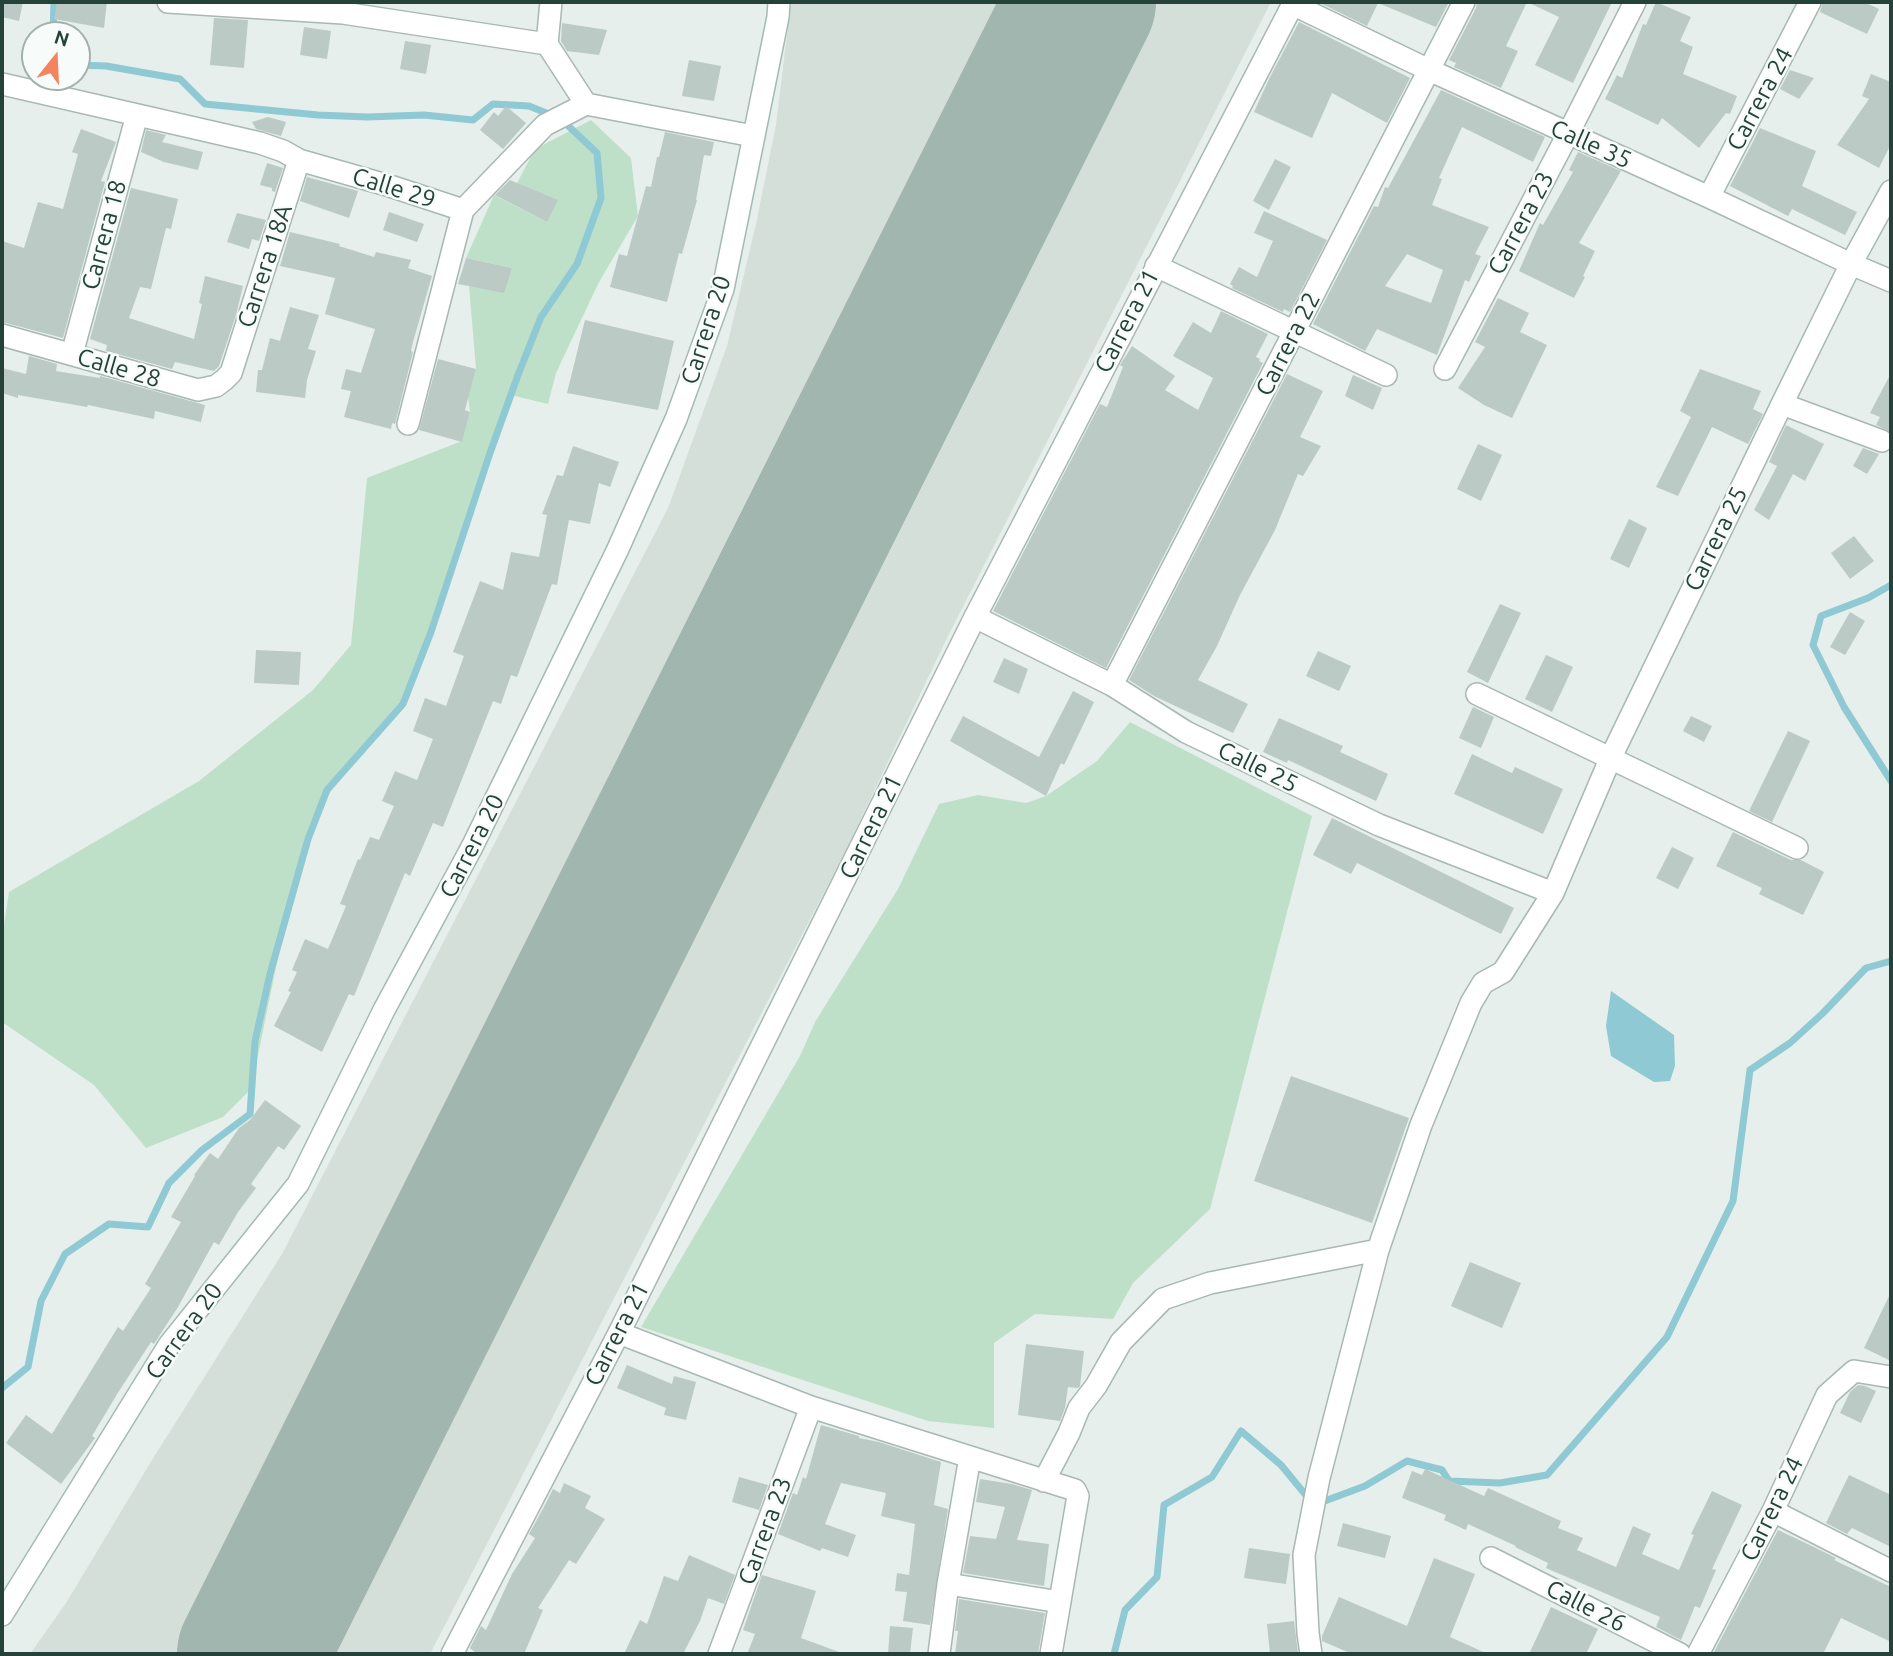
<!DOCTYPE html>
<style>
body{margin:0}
#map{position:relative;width:1893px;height:1656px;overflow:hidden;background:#e6efeb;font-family:Ubuntu,sans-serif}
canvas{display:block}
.frame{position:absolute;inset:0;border:4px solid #24423a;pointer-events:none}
.north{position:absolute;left:21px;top:21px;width:70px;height:70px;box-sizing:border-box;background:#f7fbf9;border:2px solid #a3b1ad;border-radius:50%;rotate:18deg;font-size:19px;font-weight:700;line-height:28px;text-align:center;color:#24423a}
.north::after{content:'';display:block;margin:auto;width:24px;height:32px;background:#f4845f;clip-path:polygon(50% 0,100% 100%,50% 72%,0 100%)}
</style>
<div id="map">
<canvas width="1893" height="1656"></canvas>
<div class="frame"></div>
<div class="north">N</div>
</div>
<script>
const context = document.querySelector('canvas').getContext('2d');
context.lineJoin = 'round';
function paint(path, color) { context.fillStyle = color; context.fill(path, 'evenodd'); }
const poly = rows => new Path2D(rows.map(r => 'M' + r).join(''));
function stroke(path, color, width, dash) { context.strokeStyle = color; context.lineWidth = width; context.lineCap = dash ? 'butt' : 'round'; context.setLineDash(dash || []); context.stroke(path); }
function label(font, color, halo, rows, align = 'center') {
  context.font = font + ' Ubuntu,sans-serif'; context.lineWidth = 5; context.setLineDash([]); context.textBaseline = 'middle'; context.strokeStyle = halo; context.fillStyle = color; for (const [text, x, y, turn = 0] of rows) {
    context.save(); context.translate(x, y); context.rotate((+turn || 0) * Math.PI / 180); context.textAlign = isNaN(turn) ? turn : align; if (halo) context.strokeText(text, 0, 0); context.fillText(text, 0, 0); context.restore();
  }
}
const built = poly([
 [791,2,1271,2,946,640,846,850,430,1654,30,1654,66,1603,152,1460,282,1254,668,508,727,346,756,224,776,125]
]);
const green = poly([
 [591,120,631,158,638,216,599,282,556,373,548,404,511,395,403,704,360,753,322,803,289,904,251,1089,223,1117,146,1148,94,1085,2,1022,2,938,9,892,199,781,313,690,351,645,367,478,462,441,470,412,468,396,476,369,469,286,503,292,512,268,466,258,494,195,547,222,517,183,535,149],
 [1130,722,1312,816,1210,1209,1133,1283,1113,1319,1035,1314,994,1343,994,1428,928,1421,641,1327,800,1056,815,1022,898,889,939,804,978,795,1026,803,1046,796,1097,761]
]);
const water = poly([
 [1611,991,1674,1035,1675,1066,1670,1081,1654,1082,1611,1056,1606,1026]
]);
const stream = poly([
 [53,35,54,2],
 [1891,585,1868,598,1821,616,1813,645,1844,707,1891,781],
 [2,1388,28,1367,41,1301,65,1254,109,1224,148,1227,169,1183,202,1150,250,1114,255,1041,270,974,308,839,327,790,403,704,431,632,490,453,518,375,541,317,577,264,601,198,597,153,561,119,529,106,493,104,473,120,424,115,367,117,318,115,205,104,180,79,106,66,77,65],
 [1114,1654,1125,1610,1157,1577,1164,1505,1212,1477,1241,1431,1281,1465,1314,1505,1365,1486,1407,1461,1442,1470,1449,1481,1500,1483,1547,1475,1667,1337,1733,1201,1750,1070,1790,1043,1823,1013,1866,968,1891,961]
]);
const runway = poly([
 [252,1654,1081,2]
]);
const building = poly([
 [2,2,23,2,19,21,2,17],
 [57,2,107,2,104,28,54,19],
 [1318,2,1449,2,1436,27,1378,3,1367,26],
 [1477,2,1612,2,1573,83,1535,65,1559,17,1527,2,1506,46,1518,51,1501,88,1454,67,1456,63,1449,60,1476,8],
 [1656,2,1691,17,1680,41,1693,47,1683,74,1737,96,1730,114,1726,113,1699,148,1662,118,1658,125,1605,99,1617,75,1622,78,1643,24,1646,25],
 [1823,2,1864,2,1879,9,1867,34,1820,12],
 [214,18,248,20,244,68,210,65],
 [1299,22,1410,78,1387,123,1332,93,1312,138,1254,112,1269,79],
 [562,23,607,30,599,55,567,51,561,41],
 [304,27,331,31,327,59,300,55],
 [405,41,431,45,426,74,400,69],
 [689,60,721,66,714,101,682,96],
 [1790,70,1814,78,1799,99,1780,89],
 [1871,74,1891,82,1891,144,1879,168,1837,145,1869,99,1862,96],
 [1441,90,1545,137,1533,162,1462,127,1439,178,1442,179,1432,205,1489,227,1475,254,1481,256,1469,282,1465,280,1437,355,1377,329,1365,351,1313,324,1374,206,1378,207,1385,187,1388,188],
 [1407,254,1443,270,1431,303,1385,286],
 [506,106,526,123,503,149,480,130,494,112,498,116],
 [268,117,286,122,281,136,256,129,252,122],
 [1760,128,1816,151,1802,186,1857,212,1845,235,1792,209,1788,216,1730,186],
 [81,129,116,142,101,181,105,182,63,338,2,322,2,241,24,248,38,202,63,209,78,154,72,152],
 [146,130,166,135,162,142,203,152,198,170,164,162,141,152],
 [665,132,714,142,711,156,704,155,696,200,697,200,682,254,679,253,667,302,610,287,619,254,627,256,646,186,651,187,657,157,659,157],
 [1578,152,1621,171,1579,243,1595,251,1583,276,1585,277,1574,298,1519,271,1540,223,1543,225,1573,172,1569,170],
 [1275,159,1291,167,1269,210,1253,201],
 [267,163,283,168,275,192,272,191,272,188,260,185],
 [307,177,358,191,349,218,300,201],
 [510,180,558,200,547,222,495,195],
 [131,188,178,199,171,229,166,228,151,289,140,287,129,318,194,339,202,304,199,303,205,276,243,286,236,315,219,366,214,371,175,362,172,369,106,351,107,345,90,339],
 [1264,211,1327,240,1290,312,1284,309,1283,312,1232,288,1233,286,1230,284,1239,267,1257,277,1273,241,1254,233],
 [389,212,424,224,417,242,383,230],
 [237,213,266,220,259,241,252,239,249,249,227,242],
 [290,232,340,244,339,246,374,257,376,252,411,260,408,268,432,276,413,342,411,351,413,352,395,424,392,423,391,429,344,417,351,391,341,389,346,369,361,373,375,329,325,314,335,278,280,266],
 [466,258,512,268,504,293,458,284],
 [1498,298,1529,313,1520,332,1547,345,1512,418,1484,405,1458,388,1485,347,1475,342],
 [290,307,319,315,308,349,316,351,307,380,305,398,256,392,258,370,262,370,270,338,280,341],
 [1221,311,1268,334,1256,357,1260,359,1259,361,1263,363,1106,668,993,611,1100,404,1107,407,1123,367,1120,365,1132,346,1175,376,1165,390,1198,410,1213,378,1173,356,1193,322,1211,333],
 [585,320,674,341,658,410,567,393],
 [29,356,57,364,56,371,100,378,100,376,205,405,201,422,155,411,154,419,88,405,87,407,18,395,18,398,2,393,2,368,26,374],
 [438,359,476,369,465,410,470,412,462,442,419,430],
 [1700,369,1761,391,1753,409,1763,414,1748,444,1712,427,1678,496,1656,487,1691,417,1680,411],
 [1891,373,1891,432,1876,425,1880,417,1870,413],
 [1287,374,1323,391,1300,437,1321,446,1303,476,1298,474,1275,530,1240,595,1217,646,1198,680,1248,704,1233,733,1154,696,1129,680],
 [1353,375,1382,388,1373,410,1345,396],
 [1786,425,1824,444,1805,481,1793,474,1769,520,1754,510,1777,466,1769,462],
 [1478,444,1502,455,1481,501,1457,489],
 [573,446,619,462,610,487,599,483,590,524,569,520,557,585,552,584,517,677,511,675,501,704,493,701,443,827,433,823,410,876,405,873,354,996,349,994,322,1052,274,1026,291,992,288,991,297,972,292,970,305,939,328,949,346,906,340,904,358,859,360,860,370,837,379,840,394,806,382,801,395,771,417,780,433,739,413,731,425,698,446,706,464,656,453,652,480,581,503,590,511,552,539,557,547,515,542,514,557,475,563,476],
 [1863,448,1879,454,1867,474,1853,466],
 [1629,519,1647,528,1629,568,1610,559],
 [1854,536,1874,561,1850,579,1831,553],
 [1500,604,1521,613,1488,683,1467,672],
 [1850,612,1865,621,1845,655,1830,647],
 [256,650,301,652,299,685,254,683],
 [1318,651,1351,666,1339,691,1306,676],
 [1546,655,1573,667,1552,712,1525,699],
 [1004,658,1028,669,1019,694,993,682],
 [1073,691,1094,702,1064,765,1061,763,1046,796,950,741,963,716,1039,757],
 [1473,707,1494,717,1481,748,1459,738],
 [1691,716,1712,726,1704,742,1683,731],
 [1279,718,1343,746,1340,752,1388,774,1376,801,1288,760,1287,763,1263,752],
 [1788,731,1810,741,1772,822,1749,811],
 [1472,754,1512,773,1515,767,1563,789,1543,834,1454,794],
 [1332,818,1514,908,1501,934,1357,863,1351,874,1313,855],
 [1733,832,1791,860,1801,860,1824,872,1803,915,1759,894,1762,888,1716,866],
 [1672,847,1694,858,1678,889,1656,878],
 [1291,1076,1409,1118,1372,1223,1254,1181],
 [265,1100,301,1126,284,1150,278,1146,251,1184,256,1188,238,1212,219,1245,214,1242,178,1307,154,1344,151,1342,119,1391,92,1436,95,1438,61,1484,6,1443,26,1415,52,1434,118,1327,123,1331,151,1288,145,1284,181,1222,171,1217,195,1176,194,1175,210,1153,218,1159,239,1128,250,1120],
 [1470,1262,1521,1283,1502,1328,1451,1306],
 [1891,1292,1891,1361,1864,1348],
 [1026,1344,1084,1351,1080,1386,1078,1388,1068,1387,1065,1408,1060,1421,1018,1415],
 [627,1365,672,1384,674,1376,696,1382,686,1420,664,1415,666,1408,617,1388],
 [1858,1385,1865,1386,1876,1391,1861,1423,1840,1413,1850,1392],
 [821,1425,859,1436,859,1438,879,1442,941,1462,934,1505,948,1509,930,1625,903,1621,907,1592,895,1591,897,1573,909,1575,915,1524,881,1516,886,1493,841,1483,825,1524,856,1535,848,1557,822,1548,820,1551,778,1534,793,1493,797,1495,803,1477,806,1479],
 [1425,1469,1484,1496,1488,1488,1561,1521,1558,1528,1583,1538,1577,1550,1616,1567,1633,1526,1651,1534,1642,1554,1679,1570,1694,1535,1691,1534,1712,1491,1742,1505,1712,1569,1716,1570,1700,1608,1695,1606,1681,1640,1656,1627,1660,1617,1546,1568,1548,1563,1515,1547,1516,1546,1468,1524,1466,1530,1444,1520,1446,1515,1402,1498,1412,1471,1422,1475],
 [1849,1475,1891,1495,1891,1547,1852,1528,1847,1534,1826,1523],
 [739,1477,768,1485,759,1510,732,1502],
 [980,1479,1012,1484,1032,1490,1017,1540,1049,1544,1044,1586,963,1573,970,1536,996,1539,1005,1507,976,1502],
 [564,1483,591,1496,585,1508,605,1519,576,1564,569,1560,538,1608,543,1610,524,1654,477,1654,470,1648,481,1626,486,1630,512,1574,535,1538,529,1534,545,1505,553,1489,560,1493],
 [1343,1523,1391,1536,1385,1558,1337,1546],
 [1778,1530,1814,1547,1836,1558,1834,1560,1891,1587,1891,1642,1841,1618,1823,1654,1713,1654],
 [1249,1548,1290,1554,1286,1584,1244,1578],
 [689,1555,735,1575,724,1604,708,1598,700,1621,683,1654,624,1654,640,1620,647,1624,664,1576,678,1581],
 [1434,1558,1475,1574,1450,1637,1488,1654,1352,1654,1322,1641,1322,1636,1339,1597,1407,1626],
 [762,1575,816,1591,801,1638,839,1652,838,1654,747,1654,755,1634,743,1630],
 [959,1599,1045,1613,1038,1654,955,1654,958,1631,955,1631],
 [1551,1607,1598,1629,1586,1654,1529,1654],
 [1294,1621,1298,1653,1270,1654,1267,1624],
 [890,1626,913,1628,910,1654,888,1654]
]);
const minor = poly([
 [168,2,343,13,547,44,586,104],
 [1292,4,1429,70,1709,197,1851,264,1891,281],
 [547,44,551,2],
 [2,84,260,143,283,151,299,160,390,186,463,210,545,125,586,104,753,136],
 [1709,197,1810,2],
 [1156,266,1386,375],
 [2,335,198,390,216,386,224,380,231,373,299,160],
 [72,354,137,115],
 [1445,369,1568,134,1635,2],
 [1782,404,1882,441],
 [408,424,463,210],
 [975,617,1112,685,1186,732,1379,825,1553,893],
 [1112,685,1464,2],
 [1477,694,1797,848],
 [619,1333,811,1407,1075,1490,1078,1496,1051,1654],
 [1044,1481,1069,1433,1079,1408,1096,1386,1121,1342,1163,1299,1210,1283,1378,1250],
 [1773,1511,1891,1571],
 [1491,1558,1680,1654],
 [948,1584,1060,1602],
 [719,1654,811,1407],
 [939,1654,948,1584,970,1457],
 [1311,1654,1308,1633,1304,1555,1319,1478,1378,1250,1421,1125,1471,1003,1483,983,1503,972,1553,893,1611,757,1782,404,1851,264,1891,191],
 [1698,1654,1773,1511,1827,1395,1854,1371,1891,1377]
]);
const tertiary = poly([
 [452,1654,619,1333,975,617,1294,2]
]);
const secondary = poly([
 [2,1615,169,1345,298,1184,384,1010,472,847,617,551,676,419,723,289,778,17,779,2]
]);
const streetNames = [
 ["Carrera 24",1760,99,-62],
 ["Calle 35",1591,144,24],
 ["Calle 29",394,188,17],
 ["Carrera 23",1521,223,-62],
 ["Carrera 18",104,235,-75],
 ["Carrera 18A",265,266,-72],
 ["Carrera 21",1127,321,-63],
 ["Carrera 20",706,330,-72],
 ["Carrera 22",1288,344,-63],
 ["Calle 28",119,368,16],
 ["Carrera 25",1716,539,-64],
 ["Calle 25",1258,767,26],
 ["Carrera 21",871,827,-64],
 ["Carrera 20",472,846,-63],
 ["Carrera 20",184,1331,-54],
 ["Carrera 21",617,1334,-63],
 ["Carrera 24",1772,1509,-64],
 ["Carrera 23",765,1531,-70],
 ["Calle 26",1586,1606,27]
];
paint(built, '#d4dfda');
paint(green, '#bfe0c8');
paint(water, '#8ec9d4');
stroke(stream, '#8ec9d4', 7);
stroke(runway, '#a2b6b0', 150);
paint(building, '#bbcac4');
stroke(minor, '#a8b8b2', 24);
stroke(tertiary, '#a8b8b2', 24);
stroke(secondary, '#a4bbb3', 24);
stroke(minor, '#fff', 21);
stroke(tertiary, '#fff', 21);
stroke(secondary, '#fff', 21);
label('24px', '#24423a', '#f7fbf9', streetNames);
</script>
